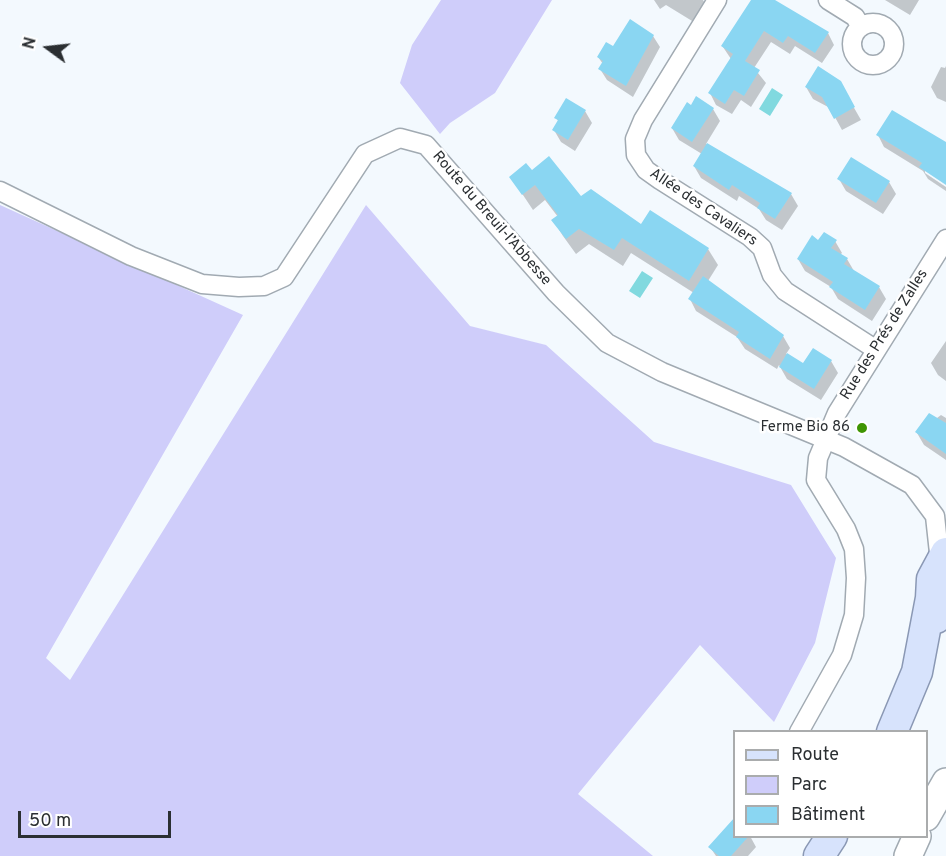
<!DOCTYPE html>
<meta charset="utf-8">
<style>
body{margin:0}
#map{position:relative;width:946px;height:856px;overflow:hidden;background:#f3f9fe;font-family:Overpass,sans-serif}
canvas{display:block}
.legend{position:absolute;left:733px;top:730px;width:195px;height:108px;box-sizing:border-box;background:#fff;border:2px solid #aaacad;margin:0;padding:8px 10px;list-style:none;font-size:18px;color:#2b2f32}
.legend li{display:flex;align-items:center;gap:12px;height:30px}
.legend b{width:30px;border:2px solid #aaacad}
.north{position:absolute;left:18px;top:18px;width:60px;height:60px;-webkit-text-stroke:4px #fff;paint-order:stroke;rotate:285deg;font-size:16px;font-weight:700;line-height:24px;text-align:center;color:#2b2f32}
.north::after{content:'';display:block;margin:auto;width:21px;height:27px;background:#2b2f32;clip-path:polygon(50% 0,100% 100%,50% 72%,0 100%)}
.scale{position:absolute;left:18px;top:811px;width:153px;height:27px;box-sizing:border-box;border:3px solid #2b2f32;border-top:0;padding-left:8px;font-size:18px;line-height:21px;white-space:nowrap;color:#2b2f32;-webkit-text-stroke:4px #fff;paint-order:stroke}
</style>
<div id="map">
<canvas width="946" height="856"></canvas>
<ul class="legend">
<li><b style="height:8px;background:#d7e3fc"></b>Route</li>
<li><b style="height:16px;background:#cfcdfa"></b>Parc</li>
<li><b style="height:16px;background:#8ad6f2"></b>Bâtiment</li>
</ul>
<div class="north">N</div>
<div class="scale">50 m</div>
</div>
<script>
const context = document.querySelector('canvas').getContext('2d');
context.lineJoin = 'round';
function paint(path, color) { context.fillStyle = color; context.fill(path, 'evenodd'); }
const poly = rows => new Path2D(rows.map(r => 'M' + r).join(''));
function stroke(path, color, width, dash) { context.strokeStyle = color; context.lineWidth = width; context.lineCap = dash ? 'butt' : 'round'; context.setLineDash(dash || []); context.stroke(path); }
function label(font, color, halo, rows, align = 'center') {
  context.font = font + ' Overpass,sans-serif'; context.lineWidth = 5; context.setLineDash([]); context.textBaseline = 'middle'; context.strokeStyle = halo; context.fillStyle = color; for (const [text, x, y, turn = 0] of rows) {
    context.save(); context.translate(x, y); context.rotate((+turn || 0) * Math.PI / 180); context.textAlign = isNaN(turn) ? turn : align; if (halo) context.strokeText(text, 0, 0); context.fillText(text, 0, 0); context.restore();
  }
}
const green = poly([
 [441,0,552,0,495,93,450,123,440,134,400,83,412,45],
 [0,205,243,315,46,658,70,680,366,205,470,326,546,345,654,442,791,485,836,558,815,643,774,722,700,645,578,794,653,856,0,856]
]);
const water = poly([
 [772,88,783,95,770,116,759,109],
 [642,271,653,278,640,298,629,291]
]);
const shadow = poly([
 [654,0,703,0,707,7,697,24,666,5,660,9],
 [753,0,773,0,828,33,834,45,822,63,795,46,790,54,771,42,754,68,766,83,751,107,741,100,732,114,716,105,710,93,731,59,723,47],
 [885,0,919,0,910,15],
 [653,36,660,47,633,97,607,80,600,69,603,64,598,57,613,48],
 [946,66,946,102,937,98,931,87,941,67,945,68],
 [806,87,845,92,861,120,842,130,830,108,813,99],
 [691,107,713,109,720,121,706,144,791,194,798,206,782,230,766,220,759,209,739,196,737,201,701,178,694,166,702,154,679,140,672,128],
 [585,111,592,123,575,151,561,142,554,130,559,122,556,118],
 [878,135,946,143,946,183,925,170,925,173,946,187,946,191,928,179,923,171,884,147],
 [531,172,642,227,708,249,718,265,708,281,783,336,790,348,786,354,803,365,831,361,838,373,821,400,787,379,779,365,777,369,745,349,737,337,696,311,690,299,694,293,631,253,623,266,589,244,576,254,563,236,553,220,558,217,545,200,533,210,511,177],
 [839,179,889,182,896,194,883,214,846,191],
 [835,241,842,253,840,255,847,259,854,271,879,287,886,299,872,321,838,299,831,287,805,271,798,259,819,242],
 [946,341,946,381,938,375,931,363],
 [941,415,946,418,946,460,924,445,917,433],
 [734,836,750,836,756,847,748,856,716,856,710,847]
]);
const building = poly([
 [751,0,775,0,829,32,815,53,788,36,783,43,764,31,745,61,760,70,744,96,734,90,725,104,708,93,733,54,721,46],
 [630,19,654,35,626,86,598,69,603,61,597,57,606,42,613,46],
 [818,66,841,81,855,107,834,119,822,97,805,87],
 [696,96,714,108,692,142,671,128,687,102,691,105],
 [566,98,586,110,568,140,552,130,558,120,554,118],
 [892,110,946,142,946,185,919,167,922,163,876,135],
 [707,143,792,193,775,219,757,208,760,203,732,185,729,190,693,166],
 [549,156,581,196,591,189,641,224,650,210,709,248,689,281,622,238,614,250,579,229,566,239,551,220,558,215,535,185,522,195,509,177,526,163,532,170],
 [851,157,890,181,876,203,837,179],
 [824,232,837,240,831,248,848,258,844,264,880,286,865,310,829,287,833,282,797,259,812,235,818,240],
 [703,276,784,335,770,359,736,337,739,332,688,299],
 [813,348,832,360,814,389,779,367,787,353,803,363],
 [929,413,946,423,946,454,915,432],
 [735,817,735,837,748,837,731,856,719,856,708,847]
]);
const minor = poly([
 [717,0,643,120,635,139,636,155,646,170,660,180,750,237,762,248,772,275,785,291,875,349],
 [828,0,855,17,861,27],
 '852 44a21 21 0 1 1 42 0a21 21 0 1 1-42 0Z',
 [0,191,131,256,202,284,239,287,264,286,284,277,365,154,400,138,426,145,556,293,607,343,662,372,844,447,912,485,935,516,940,562],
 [799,732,842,655,854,615,856,578,854,549,846,529,816,480,818,458,837,413,946,239]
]);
const secondary = poly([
 [926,817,946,782],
 [908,856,917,836]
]);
const primary = poly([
 [936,618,931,598,932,579,946,553],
 [892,732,917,672,931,598],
 [819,856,832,836]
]);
const markers = [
 [862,428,6,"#3f9503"]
];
const streetNames = [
 ["Allée des Cavaliers",703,208,34],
 ["Route du Breuil-l’Abbesse",491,219,49],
 ["Rue des Prés de Zalles",885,335,-58]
];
const poiNames = [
 ["Ferme Bio 86",850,428]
];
paint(green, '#cfcdfa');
paint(water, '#81d9df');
paint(shadow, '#0003');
paint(building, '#8ad6f2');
stroke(minor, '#a1aab2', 21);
stroke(secondary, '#a1aab2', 30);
stroke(primary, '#8a98b4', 33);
stroke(minor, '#fff', 18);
stroke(secondary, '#fff', 27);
stroke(primary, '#d7e3fc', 30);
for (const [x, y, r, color] of markers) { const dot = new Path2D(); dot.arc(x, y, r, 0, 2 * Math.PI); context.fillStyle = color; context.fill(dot); stroke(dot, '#fff', 2); }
label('15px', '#2b2f32', '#fff', streetNames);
label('15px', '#2b2f32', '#fff', poiNames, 'right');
</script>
